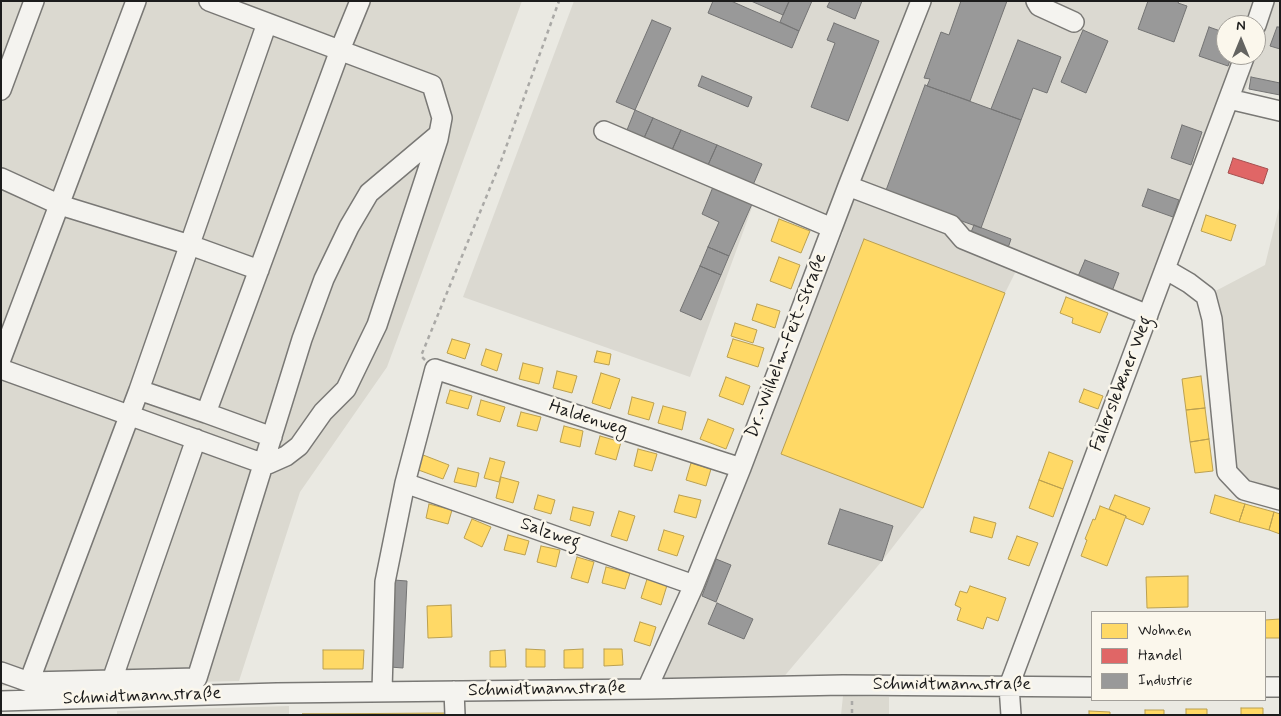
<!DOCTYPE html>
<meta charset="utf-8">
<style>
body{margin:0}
#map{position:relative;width:1281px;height:716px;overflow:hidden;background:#eae9e2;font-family:Mynerve,sans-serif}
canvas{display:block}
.frame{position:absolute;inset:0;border:2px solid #1c1c1c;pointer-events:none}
.legend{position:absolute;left:1091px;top:611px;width:175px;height:90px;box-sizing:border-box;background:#fbf7ec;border:1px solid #a29f99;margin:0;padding:6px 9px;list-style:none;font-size:15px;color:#1c1c1c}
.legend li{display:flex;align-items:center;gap:10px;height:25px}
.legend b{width:25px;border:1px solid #a29f99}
.north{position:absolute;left:1216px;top:15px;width:50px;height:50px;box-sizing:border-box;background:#fbf7ec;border:1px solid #a29f99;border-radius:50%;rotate:0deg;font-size:14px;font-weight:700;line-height:20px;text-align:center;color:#1c1c1c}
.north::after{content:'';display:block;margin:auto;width:18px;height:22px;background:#646461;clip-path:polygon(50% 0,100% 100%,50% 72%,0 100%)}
</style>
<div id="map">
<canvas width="1281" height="716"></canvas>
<div class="frame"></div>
<ul class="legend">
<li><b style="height:14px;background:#ffd966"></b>Wohnen</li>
<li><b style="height:14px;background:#e06666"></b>Handel</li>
<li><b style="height:14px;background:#999"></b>Industrie</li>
</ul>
<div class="north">N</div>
</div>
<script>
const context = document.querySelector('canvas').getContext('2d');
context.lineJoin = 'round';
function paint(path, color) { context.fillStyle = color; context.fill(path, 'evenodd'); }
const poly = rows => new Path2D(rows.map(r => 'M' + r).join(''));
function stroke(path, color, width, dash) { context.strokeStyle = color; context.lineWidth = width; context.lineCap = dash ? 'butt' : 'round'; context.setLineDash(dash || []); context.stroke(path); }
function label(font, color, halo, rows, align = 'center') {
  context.font = font + ' Mynerve,sans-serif'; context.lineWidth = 5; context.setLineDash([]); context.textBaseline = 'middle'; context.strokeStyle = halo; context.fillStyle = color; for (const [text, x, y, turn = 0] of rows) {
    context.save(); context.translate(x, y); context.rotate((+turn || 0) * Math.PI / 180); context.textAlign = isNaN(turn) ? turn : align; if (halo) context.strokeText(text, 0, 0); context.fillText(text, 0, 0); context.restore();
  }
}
const built = poly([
 [574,1,1280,1,1280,83,1251,77,1148,315,1020,263,1005,293,923,508,882,561,776,686,653,695,731,519,843,232,754,202,690,377,463,297],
 [1226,25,1256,25,1256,55,1226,55]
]);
const green = poly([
 [3,1,522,1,387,367,300,492,239,681,1,686,1,7],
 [1280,204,1280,500,1227,472,1206,296,1265,265],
 [843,696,889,697,889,715,841,715],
 [289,706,289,715,117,715,117,711]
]);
const homes = poly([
 [1206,215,1236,225,1231,241,1201,231,1206,215],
 [779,219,810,231,801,253,771,241,779,219],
 [864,239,1005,293,923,508,781,454,864,239],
 [779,257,800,265,791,289,770,281,779,257],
 [1066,297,1108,313,1100,333,1072,323,1073,318,1060,313,1066,297],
 [757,304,780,311,775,328,752,320,757,304],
 [735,323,757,330,753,343,731,336,735,323],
 [452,339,470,344,465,359,447,353,452,339],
 [733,339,764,348,758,367,727,357,733,339],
 [486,349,502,354,497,371,481,365,486,349],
 [597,351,611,354,609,365,594,362,597,351],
 [523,363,543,368,539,384,519,379,523,363],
 [557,371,577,376,572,393,553,388,557,371],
 [601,373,620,379,610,409,592,403,601,373],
 [1201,376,1205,408,1186,410,1182,379,1201,376],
 [726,377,750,386,743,405,719,396,726,377],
 [1084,389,1103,396,1098,409,1079,402,1084,389],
 [450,390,472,396,468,409,446,403,450,390],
 [632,397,654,403,649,420,628,414,632,397],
 [481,400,505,407,500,422,477,415,481,400],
 [663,406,686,412,682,430,658,423,663,406],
 [1205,408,1209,439,1190,442,1186,410,1205,408],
 [521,412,541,417,537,431,517,426,521,412],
 [708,419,734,429,726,449,700,439,708,419],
 [564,426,583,431,580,447,560,442,564,426],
 [600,436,621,442,616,460,595,454,600,436],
 [1209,439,1213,471,1195,473,1190,442,1209,439],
 [638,449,657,454,652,471,634,466,638,449],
 [1049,452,1073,461,1063,489,1039,480,1049,452],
 [418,453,449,465,443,479,413,468,418,453],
 [490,458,505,462,499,482,484,478,490,458],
 [691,463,711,469,706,486,686,480,691,463],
 [458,468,479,473,476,487,454,482,458,468],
 [501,477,519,482,513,503,496,498,501,477],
 [1039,480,1063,489,1053,517,1029,508,1039,480],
 [538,495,555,500,551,514,534,509,538,495],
 [679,495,701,500,696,518,674,512,679,495],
 [1115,495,1150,508,1143,525,1126,518,1126,516,1109,509,1115,495],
 [1215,495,1245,504,1239,522,1210,513,1215,495],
 [429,504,452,510,448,524,426,518,429,504],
 [1245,504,1274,512,1269,530,1239,522,1245,504],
 [1100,506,1126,516,1107,566,1081,556,1087,540,1085,539,1093,519,1095,520,1100,506],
 [573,507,594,512,590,526,570,520,573,507],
 [619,511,635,516,627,541,611,536,619,511],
 [1274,512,1280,514,1280,534,1269,530,1274,512],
 [974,517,996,523,992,538,970,532,974,517],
 [472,519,491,527,482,547,464,538,472,519],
 [664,530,684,536,677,556,658,550,664,530],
 [508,535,529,541,525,555,504,550,508,535],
 [1017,536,1038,543,1029,566,1008,559,1017,536],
 [541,546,560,550,556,567,537,562,541,546],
 [577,557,594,562,588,583,571,578,577,557],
 [606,567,630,573,625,589,602,583,606,567],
 [648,576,668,582,661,605,641,598,648,576],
 [1188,576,1188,607,1147,608,1146,577,1188,576],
 [970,586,1006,598,998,621,987,617,983,629,957,620,961,608,955,605,960,591,967,593,970,586],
 [451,605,452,637,428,638,427,606,451,605],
 [1280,619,1280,638,1265,638,1265,620,1280,619],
 [640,622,656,627,650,646,634,641,640,622],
 [526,649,545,650,545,667,526,667,526,649],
 [583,649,583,668,564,668,564,650,583,649],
 [604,649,622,649,623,665,604,666,604,649],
 [323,650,364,650,363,669,323,669,323,650],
 [505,650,506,667,490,667,490,651,505,650],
 [1241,708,1263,708,1263,715,1241,715,1241,708],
 [1186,709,1207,709,1207,715,1186,715,1186,709],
 [1145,710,1164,710,1164,715,1145,715,1145,710],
 [1089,711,1110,712,1110,715,1089,715,1089,711],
 [449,713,449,715,302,714,449,713]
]);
const shops = poly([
 [1233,158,1268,169,1263,184,1228,173,1233,158]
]);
const industry = poly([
 [713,1,731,1,799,31,792,48,708,13,713,1],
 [751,1,787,1,789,2,783,15,751,1],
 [789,1,812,1,799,31,780,22,789,1],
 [830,1,862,1,855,19,827,7,830,1],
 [961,1,1007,1,970,101,927,86,930,79,924,78,941,32,949,35,961,1],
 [1148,1,1179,1,1178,3,1187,6,1174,42,1138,29,1148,1],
 [652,20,671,28,635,110,616,102,652,20],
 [834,23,879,41,848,121,811,107,835,43,827,40,834,23],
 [1209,27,1226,33,1226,55,1232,55,1228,66,1199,56,1209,27],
 [1277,27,1280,27,1280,49,1270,46,1277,27],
 [1083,30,1108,41,1086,93,1061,82,1083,30],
 [1018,40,1061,57,1047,93,1033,88,1021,120,991,109,1018,40],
 [702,76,752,97,748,107,698,86,702,76],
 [1251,77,1280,83,1280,95,1249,89,1251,77],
 [925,85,1021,120,981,228,885,193,925,85],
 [635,110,653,118,644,138,627,130,635,110],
 [653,118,681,130,672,150,644,138,653,118],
 [1182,125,1202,132,1191,165,1171,158,1182,125],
 [681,130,717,145,708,165,672,150,681,130],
 [717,145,762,164,753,185,708,165,717,145],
 [713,187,752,204,729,256,708,247,719,222,702,214,713,187],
 [1148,189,1179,200,1173,217,1142,206,1148,189],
 [974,225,1011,239,1007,251,969,237,974,225],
 [708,247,729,256,721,275,700,266,708,247],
 [1085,260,1119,273,1111,294,1076,281,1085,260],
 [700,266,721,275,701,320,680,311,700,266],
 [840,509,893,526,882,561,828,544,840,509],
 [716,559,731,565,716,602,702,596,716,559],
 [394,580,407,581,403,668,390,667,394,580],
 [717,603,753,619,744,639,708,624,717,603]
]);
const path = poly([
 [425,360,421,356,501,161,559,1],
 [852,701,852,715]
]);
const minor = poly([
 [1036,1,1039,6,1074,22],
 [1256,25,1264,1],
 [1,90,34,1],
 [1229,99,1280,111],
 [604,131,832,228],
 [1,178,60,205,190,245,259,270],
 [848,186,951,225,963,239,1148,315],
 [1165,269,1189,283,1206,296,1212,319,1227,472,1244,490,1280,500],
 [1,359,136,1],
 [1,369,253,460,268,464,286,456,299,446,323,412,346,389,377,325,438,139,442,118,432,85,209,1],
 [139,390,267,23],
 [272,437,206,413,340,50,360,1],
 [405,483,694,585],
 [1,672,29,682,139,390,206,413],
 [112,680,196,439],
 [29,682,197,678,302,339,324,279,349,227,369,193,439,134],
 [1265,687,1280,687],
 [647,689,694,585,741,468,848,186,921,1],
 [382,691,385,582,405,483,435,369,741,468],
 [454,691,455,715],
 [1,701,277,693,647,689,843,685,1092,687],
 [1011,715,1009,686,1245,55]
]);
const streetNames = [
 ["Dr.-Wilhelm-Feit-Straße",787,346,-69],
 ["Fallerslebener Weg",1122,384,-69],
 ["Haldenweg",588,419,18],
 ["Salzweg",550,534,19],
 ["Schmidtmannstraße",952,685],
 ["Schmidtmannstraße",547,690,-1],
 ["Schmidtmannstraße",142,697,-2]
];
paint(built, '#dbd9d1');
paint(green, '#dbd9d0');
paint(homes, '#ffd966');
stroke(homes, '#bba050', 1);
paint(shops, '#e06666');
stroke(shops, '#a55050', 1);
paint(industry, '#999');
stroke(industry, '#747474', 1);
stroke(minor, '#797875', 22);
stroke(path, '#aaa9a6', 2.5, [4, 4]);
stroke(minor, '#f4f3ef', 19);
label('18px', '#1c1c1c', '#fbf7ec', streetNames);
</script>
